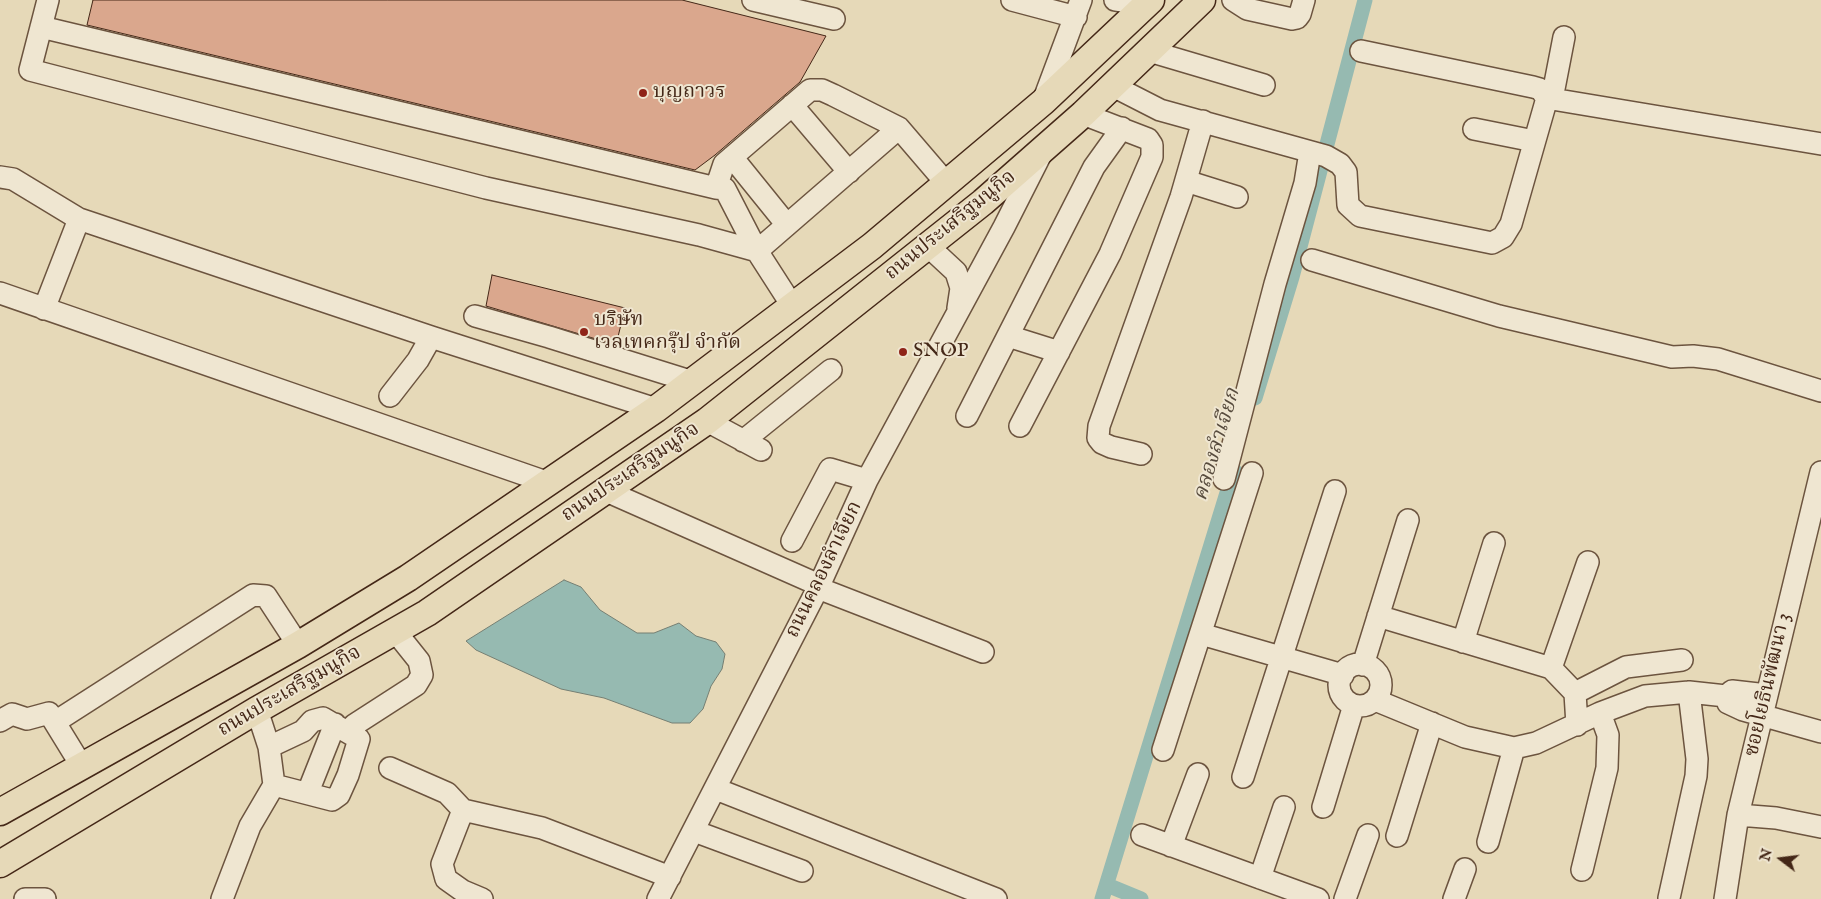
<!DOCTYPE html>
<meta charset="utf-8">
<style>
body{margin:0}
#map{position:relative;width:1821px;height:899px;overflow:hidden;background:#e6d9b8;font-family:"IM FELL English",serif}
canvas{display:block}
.north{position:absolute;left:1756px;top:834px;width:50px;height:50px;-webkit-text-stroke:4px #efe6d1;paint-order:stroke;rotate:285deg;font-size:14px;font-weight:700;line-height:20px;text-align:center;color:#442717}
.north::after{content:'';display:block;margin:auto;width:18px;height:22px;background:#442717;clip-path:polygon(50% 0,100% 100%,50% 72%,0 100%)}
</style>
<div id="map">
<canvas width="1821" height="899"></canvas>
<div class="north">N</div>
</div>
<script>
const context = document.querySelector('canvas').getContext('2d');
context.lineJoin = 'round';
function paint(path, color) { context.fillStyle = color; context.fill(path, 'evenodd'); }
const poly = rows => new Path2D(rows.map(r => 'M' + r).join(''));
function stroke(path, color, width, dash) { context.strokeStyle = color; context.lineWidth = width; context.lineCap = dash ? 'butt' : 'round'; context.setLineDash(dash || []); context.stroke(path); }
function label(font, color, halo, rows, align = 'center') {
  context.font = font + ' "IM FELL English","Noto Serif Thai",serif'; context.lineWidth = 4; context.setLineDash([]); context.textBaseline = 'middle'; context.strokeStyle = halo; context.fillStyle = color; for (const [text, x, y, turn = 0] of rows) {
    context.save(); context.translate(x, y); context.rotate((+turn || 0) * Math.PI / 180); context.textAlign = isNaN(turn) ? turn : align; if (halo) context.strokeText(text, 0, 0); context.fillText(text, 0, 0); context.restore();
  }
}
const water = poly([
 [564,580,581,587,600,610,637,633,654,633,679,623,696,636,716,642,725,654,722,669,711,686,703,709,690,723,672,723,604,698,561,689,476,650,466,641,564,580]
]);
const canal = poly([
 [1255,398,1292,277,1365,0],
 [1107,885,1141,899],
 [1102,899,1234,470]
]);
const building = poly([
 [93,0,682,0,826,36,800,82,715,155,695,170,87,25,93,0],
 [492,275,625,308,616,345,486,306,492,275]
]);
const minor = poly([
 [48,0,30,70,486,188,699,235,757,251,899,128],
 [753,0,834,19],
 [1012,0,1076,17],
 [1115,0,1133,3,1144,0],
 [1233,0,1247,9,1292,19,1297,18,1300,14,1304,0],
 [41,27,716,188],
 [1149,51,1264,85],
 [1361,51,1533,87,1540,89,1547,98,1552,99,1821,144],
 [1113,86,1160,110,1326,156,1340,164,1346,172,1348,205,1360,216,1492,243,1503,237,1511,224,1547,98],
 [1044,99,1081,0],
 [1552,99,1564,37],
 [792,105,849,172],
 [1474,129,1534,141],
 [732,157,787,225],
 [0,177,13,179,79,219,431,337,656,409],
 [1186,181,1237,197],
 [928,246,956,272,961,288,958,308],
 [1312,260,1499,316,1672,357,1693,356,1718,359,1821,391],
 [0,293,549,483],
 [793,307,757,251,725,189,716,188,724,164,810,90,822,90,833,95,899,128,947,184],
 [44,309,79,219],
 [475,316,549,337,693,382],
 [1008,336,1059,352],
 [390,396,418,360,431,337],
 [967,416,1094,167,1122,128],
 [707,421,761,450],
 [1020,426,1110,254,1152,157,1152,145,1148,139,1083,114],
 [743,441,831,370],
 [1141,454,1111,447,1102,443,1098,438,1099,426,1181,197,1203,121],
 [1224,479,1275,284,1305,183,1310,152],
 [604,490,819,585],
 [792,541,830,469,867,480],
 [818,588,983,652],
 [1378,616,1551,668,1575,693,1577,725],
 [1201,634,1343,675],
 [1463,642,1494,543],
 '1339 685a21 21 0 1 1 42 0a21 21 0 1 1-42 0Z',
 [1363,665,1408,520],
 [1551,668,1588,562],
 [1575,693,1626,667,1682,660],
 [1726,696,1728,703,1743,710,1821,732],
 [1375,700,1465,737,1514,748,1536,743,1600,713,1645,696,1689,692,1726,696,1732,691,1767,695],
 [0,721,12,714,27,719,49,713,81,765],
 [55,722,253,595,266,596,298,645],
 [354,725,416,685,422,675,419,661,395,631],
 [269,747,303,731,312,721,323,718,359,739,348,775,339,795,332,800,274,785],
 [1163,750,1252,473],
 [390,768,447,793,463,810,542,828,670,877],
 [1243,777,1335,491],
 [716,789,996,899],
 [308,792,335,724],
 [1323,807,1354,705],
 [463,810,442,864,446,879,463,891,482,899],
 [1738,815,1776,818,1821,827],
 [694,831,802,871],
 [1142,835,1318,899],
 [1397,836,1432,723],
 [1488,842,1514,748],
 [1171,846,1198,774],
 [1582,870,1607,768,1608,735,1600,713],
 [1260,878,1284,807],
 [1669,898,1696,776,1697,759,1689,692],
 [25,899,45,899],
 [222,899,250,826,274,785,269,747,257,710],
 [658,899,818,588,867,480,1004,227,1041,154],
 [1345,899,1368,835],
 [1454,899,1465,869],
 [1725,899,1738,815,1821,472]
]);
const major = poly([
 [0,812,298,645,408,578,656,409,872,246,1043,102,1151,0],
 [0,864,257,710,427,613,707,421,983,202,1083,114,1202,0]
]);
const markers = [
 [643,93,5,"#8f2418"],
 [584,332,5,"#8f2418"],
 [903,352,5,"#8f2418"]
];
const poiNames = [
 ["บุญถาวร",653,93],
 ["บริษัท",594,321],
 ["เวลเทคกรุ๊ป จำกัด",594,344],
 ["SNOP",913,352]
];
const streetNames = [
 ["ถนนประเสริฐมนูกิจ",951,226,-39],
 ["ถนนประเสริฐมนูกิจ",631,473,-34],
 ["ถนนคลองลำเจียก",825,570,-64],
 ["ซอยโยธินพัฒนา 3",1769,685,-77],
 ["ถนนประเสริฐมนูกิจ",290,692,-30]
];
const waterNames = [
 ["คลองลำเจียก",1218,445,-73]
];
paint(water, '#96bab1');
stroke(water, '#757f73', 1);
stroke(canal, '#96bab1', 15);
paint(building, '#daa78d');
stroke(building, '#442717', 1);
stroke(minor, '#6c543f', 24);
stroke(major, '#442717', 29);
stroke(minor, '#efe6d1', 21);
stroke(major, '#e6d9b8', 26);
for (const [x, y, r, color] of markers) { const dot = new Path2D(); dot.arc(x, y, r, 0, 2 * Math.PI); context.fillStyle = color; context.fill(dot); stroke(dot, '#efe6d1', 2); }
label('20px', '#442717', '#efe6d1', poiNames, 'left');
label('20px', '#442717', '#efe6d1', streetNames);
label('italic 21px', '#584c3e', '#efe6d1', waterNames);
</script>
